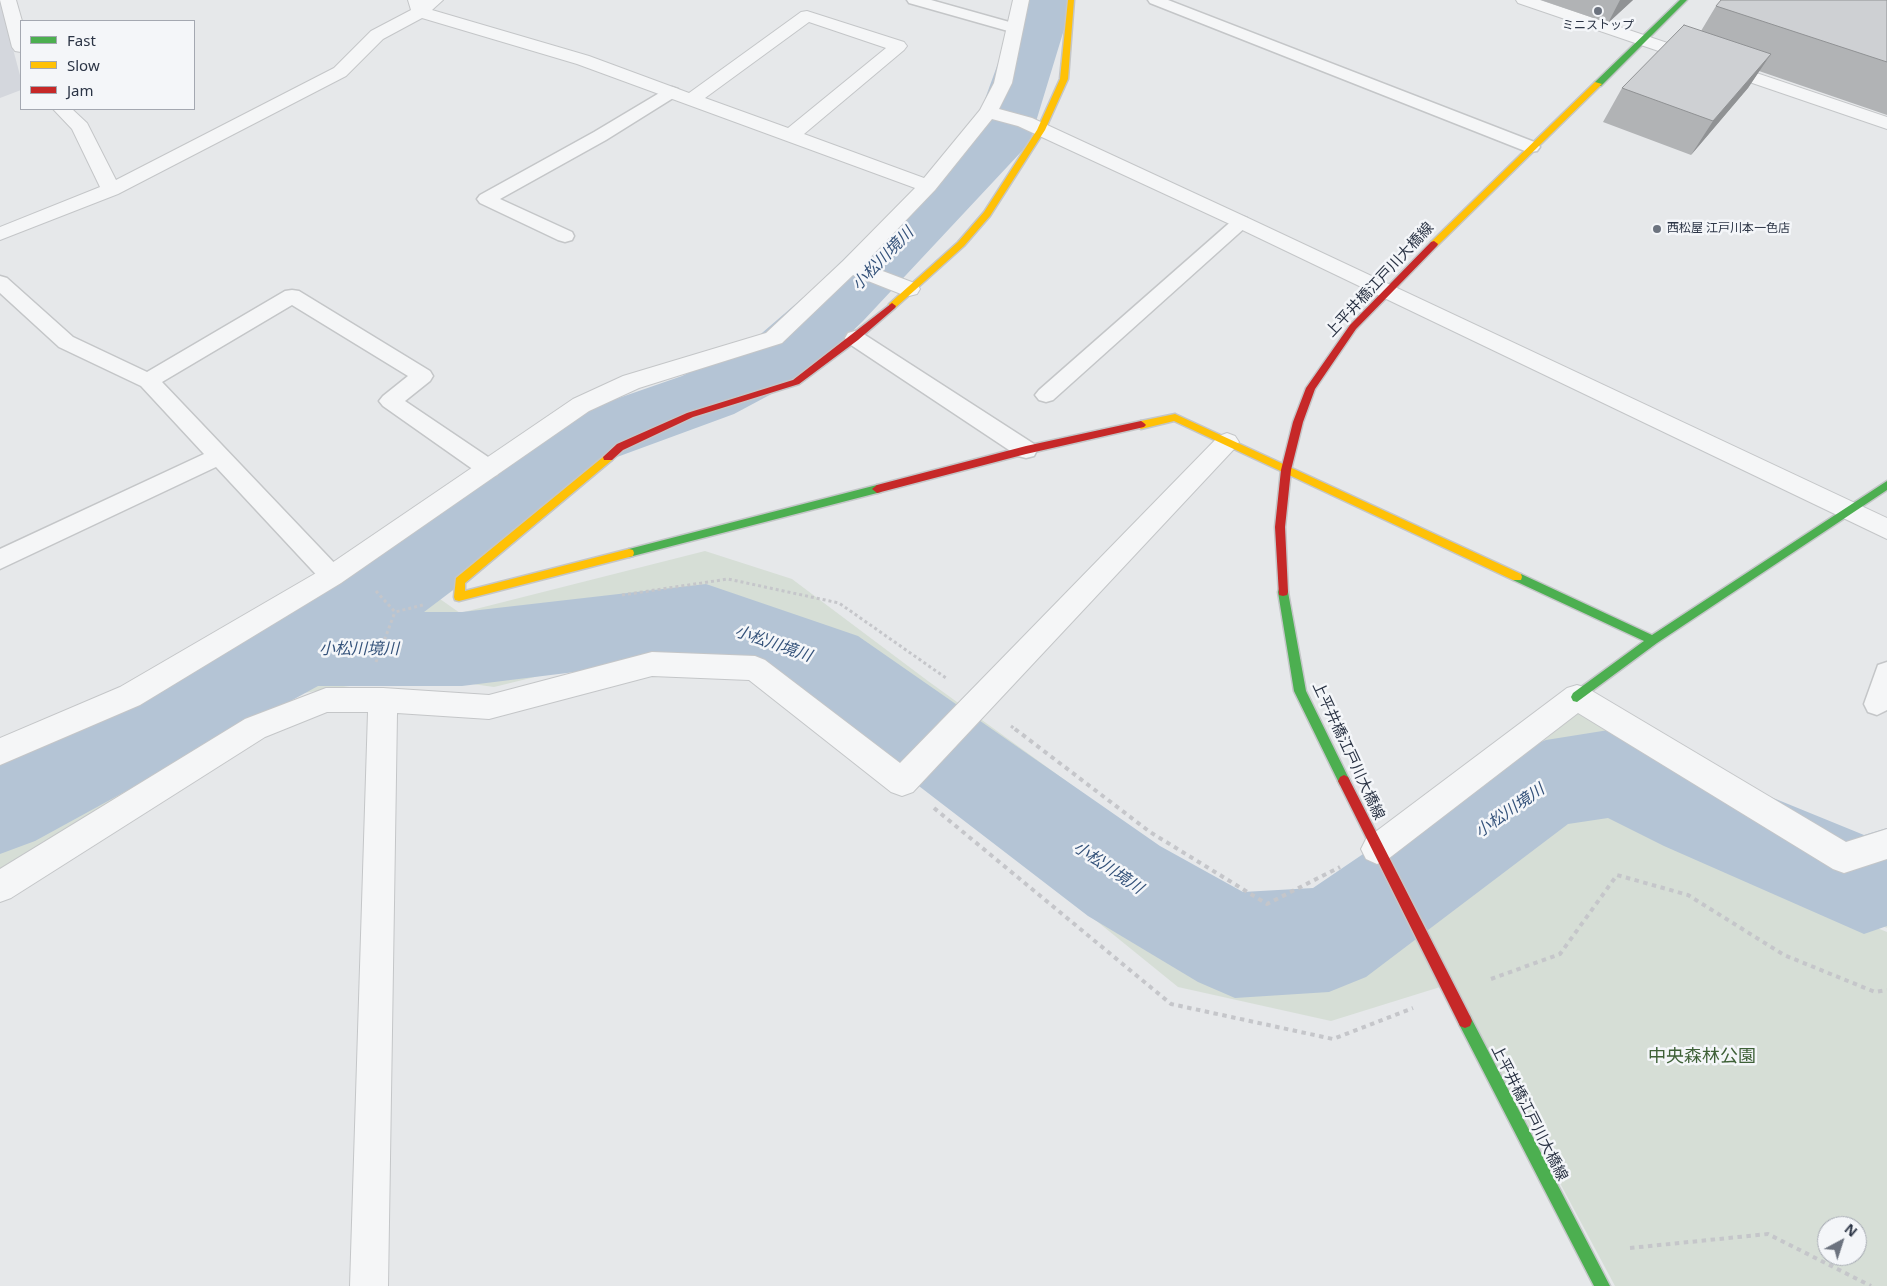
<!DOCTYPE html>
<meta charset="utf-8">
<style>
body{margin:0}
#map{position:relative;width:1887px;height:1286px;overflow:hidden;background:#e6e8ea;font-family:"Noto Sans",sans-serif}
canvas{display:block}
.legend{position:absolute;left:20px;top:20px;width:175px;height:90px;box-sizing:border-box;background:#f4f6f9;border:1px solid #a4a8b1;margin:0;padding:6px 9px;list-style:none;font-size:15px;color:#2b3445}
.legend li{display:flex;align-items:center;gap:10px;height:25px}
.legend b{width:25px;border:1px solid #a4a8b1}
.north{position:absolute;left:1817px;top:1216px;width:50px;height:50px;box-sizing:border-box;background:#f4f6f9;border:1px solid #a4a8b1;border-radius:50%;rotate:40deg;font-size:14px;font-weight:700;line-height:20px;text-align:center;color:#2b3445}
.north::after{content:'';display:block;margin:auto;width:18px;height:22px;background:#6c737f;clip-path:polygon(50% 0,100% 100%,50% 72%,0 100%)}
</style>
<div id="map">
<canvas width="1887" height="1286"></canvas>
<ul class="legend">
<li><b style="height:6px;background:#4caf50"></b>Fast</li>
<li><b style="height:6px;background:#ffc107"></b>Slow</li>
<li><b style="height:6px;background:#c62828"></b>Jam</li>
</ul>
<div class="north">N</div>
</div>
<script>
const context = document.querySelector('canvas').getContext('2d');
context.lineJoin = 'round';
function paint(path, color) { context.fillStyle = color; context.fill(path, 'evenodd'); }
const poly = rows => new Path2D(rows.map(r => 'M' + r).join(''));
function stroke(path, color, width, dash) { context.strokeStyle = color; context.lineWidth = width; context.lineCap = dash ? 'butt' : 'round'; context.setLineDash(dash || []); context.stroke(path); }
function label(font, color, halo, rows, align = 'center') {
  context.font = font + ' "Noto Sans","Noto Sans JP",sans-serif'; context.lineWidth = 5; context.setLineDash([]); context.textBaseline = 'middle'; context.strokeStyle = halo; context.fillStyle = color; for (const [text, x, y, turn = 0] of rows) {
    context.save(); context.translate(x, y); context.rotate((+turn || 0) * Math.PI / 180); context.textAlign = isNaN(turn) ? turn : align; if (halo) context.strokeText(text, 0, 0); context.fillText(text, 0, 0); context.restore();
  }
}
const built = poly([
 [0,0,21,79,21,90,0,98]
]);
const green = poly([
 [588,411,587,457,430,592,460,613,705,551,792,579,928,681,1261,922,1368,880,1582,710,1846,864,1887,851,1887,928,1627,816,1619,823,1630,819,1785,891,1887,932,1887,1286,1615,1286,1453,983,1331,1021,1178,987,783,667,743,653,645,650,494,687,415,676,284,696,0,874,0,770,143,706,403,546],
 [1827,1226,1857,1226,1857,1256,1827,1256]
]);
const river = poly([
 [1021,0,1073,0,1031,138,1022,151,863,321,807,375,734,414,598,464,477,572,424,612,462,612,706,584,826,625,858,636,1160,846,1243,892,1313,888,1512,753,1546,740,1615,729,1649,742,1734,782,1864,835,1887,828,1887,926,1864,934,1664,846,1608,818,1568,824,1366,977,1329,992,1235,998,1198,982,1088,916,794,690,704,656,462,686,318,686,35,841,0,854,0,760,276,622,417,526,544,424,682,376,755,339,813,289,973,132,1021,0]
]);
const pathFar1 = poly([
 [376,591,395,612,423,605],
 [622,595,728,579,839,603,946,678],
 [376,662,395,612],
 [1011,726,1017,731]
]);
const path = poly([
 [1015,729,1150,832,1267,904,1340,867],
 [934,808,1171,1004,1333,1039,1413,1008],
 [1491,979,1560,954,1617,875,1688,895,1784,955,1875,992,1887,990],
 [1630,1248,1768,1234,1871,1286]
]);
const lane = poly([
 [907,0,931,0,1020,25,1023,28,1020,31,1015,33,909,3,907,0],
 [1148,0,1168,0,1537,143,1540,147,1537,151,1531,152,1525,151,1150,3,1148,0],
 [672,87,678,89,680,92,678,95,606,140,500,199,572,232,574,236,572,240,565,242,558,240,480,203,477,199,480,195,594,132,666,89,672,87],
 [1241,216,1247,218,1250,222,1247,226,1053,400,1046,402,1039,400,1035,395,1039,390,1235,218,1241,216],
 [0,276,7,278,73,337,147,372,285,291,292,290,299,291,430,371,433,376,430,381,405,401,497,463,500,469,497,475,489,477,481,475,383,406,379,401,383,396,408,376,292,305,162,382,340,569,344,576,340,583,332,586,324,583,216,467,0,569,0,549,204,454,141,386,59,347,0,293,0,276],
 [855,331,862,333,1034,444,1037,450,1034,456,1026,458,1018,456,848,343,845,338,848,333,855,331],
 [1887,662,1887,710,1877,715,1868,712,1864,704,1878,665,1887,662]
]);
const street = poly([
 [0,0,16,0,22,21,21,52,15,51,12,47,0,0],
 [408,0,443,0,432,10,589,56,689,93,801,12,807,11,904,42,907,46,904,50,804,134,924,178,980,110,994,83,1013,0,1029,0,1012,83,999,109,1032,118,1248,218,1887,518,1887,539,1234,226,1018,126,992,119,935,190,864,264,917,284,920,289,917,294,909,296,901,294,853,275,782,343,639,388,589,411,341,583,140,705,0,765,0,738,120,687,323,569,573,399,623,376,766,333,843,261,915,188,577,64,422,18,383,39,346,76,118,194,0,240,0,227,100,187,72,129,53,109,72,109,87,123,116,180,334,68,371,31,411,10,408,0],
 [809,22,886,48,788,128,705,98,809,22],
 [1516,0,1540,0,1887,117,1887,129,1518,3,1516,0],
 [1227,433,1235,436,1239,442,1235,448,913,792,902,796,891,792,749,680,652,676,489,719,397,713,388,1286,350,1286,368,712,327,712,265,737,11,898,0,902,0,869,245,719,326,688,383,688,489,695,652,652,755,656,765,660,900,763,1219,436,1227,433],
 [1577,685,1587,688,1846,842,1887,829,1887,859,1844,873,1833,869,1578,713,1388,859,1377,864,1366,859,1361,849,1366,839,1567,688,1577,685]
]);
const fast = poly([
 [1680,0,1687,0,1601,86,1595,86,1595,82,1680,0],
 [1887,481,1887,490,1657,643,1577,702,1573,701,1571,697,1573,693,1644,641,1513,580,1512,577,1513,574,1521,574,1652,635,1887,481],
 [877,485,881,486,882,489,881,492,629,557,624,553,629,549,877,485],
 [1283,588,1287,589,1288,592,1306,691,1350,781,1348,785,1344,787,1340,785,1294,691,1278,592,1279,589,1283,588],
 [1465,1014,1470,1016,1610,1286,1594,1286,1460,1026,1458,1021,1460,1016,1465,1014]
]);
const slow = poly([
 [1068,0,1074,0,1068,79,1045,130,990,216,964,246,895,308,889,308,889,304,958,242,984,212,1037,130,1060,79,1068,0],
 [1595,82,1602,84,1437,246,1431,246,1431,242,1595,82],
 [1175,414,1521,574,1522,577,1521,580,1513,580,1174,421,1141,429,1136,425,1141,421,1175,414],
 [608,453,612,454,613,457,612,460,465,583,465,591,629,549,633,550,634,553,633,556,459,601,455,600,454,597,456,578,608,453]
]);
const jam = poly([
 [1434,241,1438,244,1437,246,1356,329,1315,389,1303,422,1291,470,1285,527,1288,592,1287,595,1283,596,1279,595,1275,527,1281,470,1293,422,1306,388,1350,325,1431,242,1434,241],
 [892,303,896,306,895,308,858,340,799,384,693,417,623,450,612,460,604,460,603,457,617,444,687,413,793,380,892,303],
 [1141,421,1144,423,1146,425,1144,427,1026,454,877,493,872,489,877,485,1026,446,1141,421],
 [1344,775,1348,777,1470,1016,1472,1021,1470,1026,1465,1028,1460,1026,1340,785,1338,781,1340,777,1344,775]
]);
const wall = poly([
 [1541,0,1633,0,1608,23],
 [1887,0,1887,115,1759,71,1748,88,1691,155,1603,122,1622,88,1701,31,1716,6]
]);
const shadedWall = poly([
 [1620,0,1633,0,1608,23],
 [1771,54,1748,88,1691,155,1713,121]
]);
const building = poly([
 [1721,0,1887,0,1887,62,1716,6,1721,0],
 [1684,25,1771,54,1713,121,1622,88,1684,25]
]);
const markers = [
 [1598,11,5,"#6c737f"],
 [1657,229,5,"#6c737f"]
];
const farPoinames = [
 ["ミニストップ",1598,26],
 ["西松屋 江戸川本一色店",1667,229,"left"]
];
const streetNames = [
 ["上平井橋江戸川大橋線",1380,280,-47],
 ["上平井橋江戸川大橋線",1348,751,65],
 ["上平井橋江戸川大橋線",1529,1113,63]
];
const waterNames = [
 ["小松川境川",883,259,-46],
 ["小松川境川",773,644,19],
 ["小松川境川",359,649],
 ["小松川境川",1510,811,-35],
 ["小松川境川",1108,868,34]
];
const nearParknames = [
 ["中央森林公園",1702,1057]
];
paint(built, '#d4d7dd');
paint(green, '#d6ded6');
paint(river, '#b4c4d5');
stroke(lane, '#c4c6c8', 3);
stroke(street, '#c4c6c8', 2);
stroke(fast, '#c4c6c8', 3);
stroke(slow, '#c4c6c8', 3);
stroke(jam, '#c4c6c8', 3);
stroke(pathFar1, '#c5c6ca', 3, [3, 3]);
stroke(path, '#c5c6ca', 4, [4.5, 4.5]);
paint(lane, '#f5f6f7');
paint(street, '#f5f6f7');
paint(fast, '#4caf50');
paint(slow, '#ffc107');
paint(jam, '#c62828');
paint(wall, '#b1b3b5');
paint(shadedWall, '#909294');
paint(building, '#ced0d3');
stroke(building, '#909294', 1);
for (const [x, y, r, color] of markers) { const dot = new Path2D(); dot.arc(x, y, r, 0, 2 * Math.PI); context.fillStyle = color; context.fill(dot); stroke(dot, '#f4f6f9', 2); }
label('12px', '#2b3445', '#f4f6f9', farPoinames);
label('15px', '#2b3445', '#f4f6f9', streetNames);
label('italic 16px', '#34527a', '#f4f6f9', waterNames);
label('18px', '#3f6138', '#f4f6f9', nearParknames);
</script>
